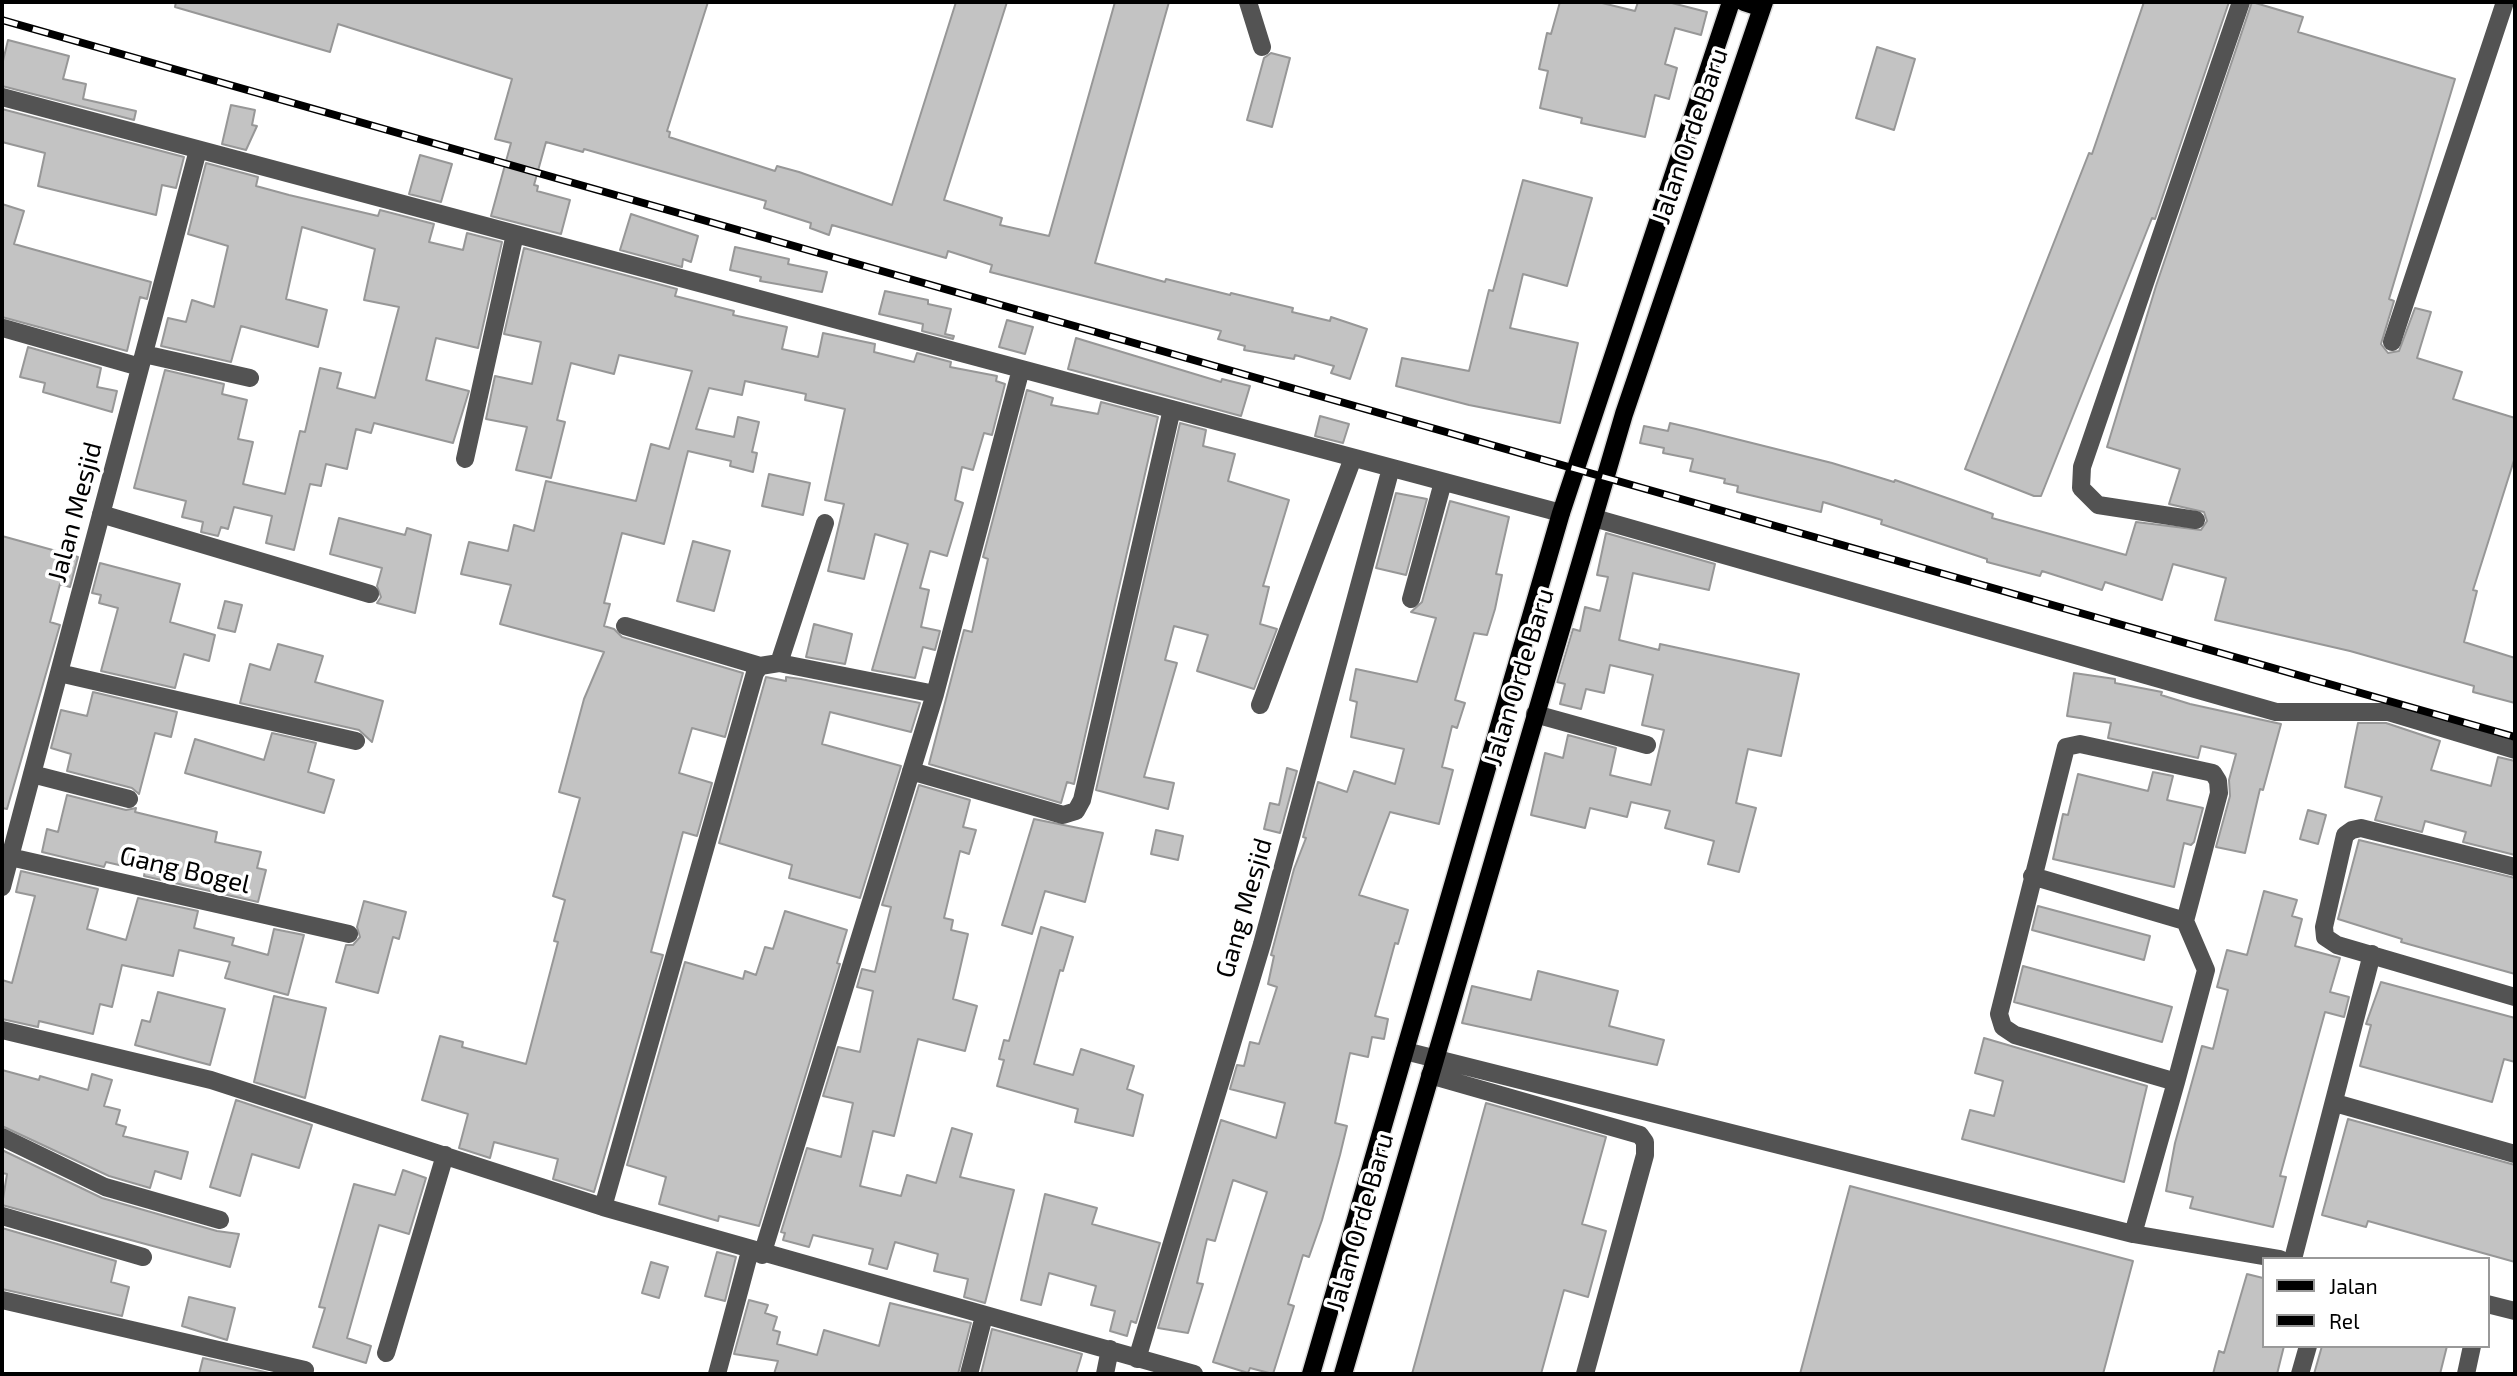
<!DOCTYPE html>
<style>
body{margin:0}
#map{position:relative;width:2517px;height:1376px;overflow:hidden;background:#fff;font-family:"Exo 2",sans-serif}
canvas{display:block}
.frame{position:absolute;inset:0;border:4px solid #000;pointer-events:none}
.legend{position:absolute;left:2262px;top:1257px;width:228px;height:91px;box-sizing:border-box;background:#fff;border:2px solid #999;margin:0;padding:9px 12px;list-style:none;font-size:21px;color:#000}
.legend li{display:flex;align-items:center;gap:14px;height:35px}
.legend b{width:35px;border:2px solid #999}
</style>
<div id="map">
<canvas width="2517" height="1376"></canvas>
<div class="frame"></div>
<ul class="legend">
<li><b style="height:9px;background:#000"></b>Jalan</li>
<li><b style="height:9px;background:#000"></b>Rel</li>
</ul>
</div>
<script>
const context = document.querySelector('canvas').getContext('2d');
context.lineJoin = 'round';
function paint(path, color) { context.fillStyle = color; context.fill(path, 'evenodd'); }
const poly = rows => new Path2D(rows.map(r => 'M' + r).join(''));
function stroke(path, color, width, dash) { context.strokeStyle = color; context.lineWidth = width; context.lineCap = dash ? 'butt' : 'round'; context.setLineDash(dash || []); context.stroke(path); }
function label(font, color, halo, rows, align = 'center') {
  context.font = font + ' "Exo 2",sans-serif'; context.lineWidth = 7; context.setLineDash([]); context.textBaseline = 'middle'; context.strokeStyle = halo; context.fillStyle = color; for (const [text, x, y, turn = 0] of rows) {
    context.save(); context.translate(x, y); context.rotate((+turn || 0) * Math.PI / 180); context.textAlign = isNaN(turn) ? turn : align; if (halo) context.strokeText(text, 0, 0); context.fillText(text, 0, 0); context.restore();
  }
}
const building = poly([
 [176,2,708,2,667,131,670,132,669,137,775,171,777,166,799,172,892,205,956,2,1007,2,944,200,1002,218,1000,225,1049,236,1115,2,1169,2,1095,263,1165,282,1166,279,1230,295,1231,293,1293,308,1292,312,1330,321,1331,317,1367,329,1350,379,1331,373,1334,366,1295,355,1294,359,1244,350,1245,346,1218,339,1221,331,990,272,992,265,948,251,946,258,832,225,829,235,810,228,811,223,764,208,766,201,584,149,583,152,546,142,534,185,538,186,537,191,570,200,561,234,491,216,511,143,495,139,512,79,338,24,330,52,175,7,176,2],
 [1560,2,1598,2,1635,11,1638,2,1668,2,1707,12,1701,35,1675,28,1665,64,1677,68,1669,99,1655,95,1645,137,1581,123,1582,118,1540,108,1548,71,1539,69,1547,33,1551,34,1560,2],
 [2144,2,2229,2,2155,219,2152,218,2041,496,2034,496,1965,469,2089,153,2092,154,2144,2],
 [2252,2,2303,17,2298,32,2455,79,2389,299,2394,301,2381,344,2388,353,2399,351,2415,308,2431,312,2417,358,2462,372,2453,399,2515,418,2515,457,2473,590,2477,591,2464,642,2515,658,2515,703,2473,692,2474,686,2350,651,2215,620,2226,578,2173,564,2162,600,2105,582,2102,590,2042,571,2040,576,1987,562,1987,559,1881,524,1882,520,1823,502,1821,512,1737,492,1738,486,1724,483,1725,479,1690,471,1693,459,1663,453,1664,448,1640,443,1644,426,1668,431,1670,423,1696,429,1832,463,1894,482,1895,480,1993,514,1992,518,2126,555,2136,522,2201,530,2207,521,2204,512,2169,504,2180,469,2107,447,2156,286,2252,2],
 [8,40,69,56,63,79,86,84,83,99,136,111,134,120,2,86,2,65,8,40],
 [1877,47,1915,59,1894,130,1856,118,1877,47],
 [1271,53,1290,58,1272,127,1247,120,1264,58,1271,53],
 [231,105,255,110,252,125,257,126,246,150,222,144,231,105],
 [2,109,184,157,176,188,162,185,156,215,38,186,45,153,2,142,2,109],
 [420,155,452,164,441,202,409,194,420,155],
 [206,163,258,177,256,186,289,195,378,216,380,210,434,224,429,242,463,250,467,233,502,242,478,348,436,338,426,380,469,391,453,443,374,423,371,433,356,429,347,469,326,464,321,486,310,484,294,550,266,543,272,516,234,507,228,529,221,527,218,536,201,532,203,522,182,517,186,501,134,488,165,370,224,384,222,394,247,400,238,439,253,442,243,484,285,494,300,431,305,432,320,368,341,373,337,388,375,398,399,307,364,300,375,249,302,227,286,299,327,310,318,347,241,326,231,362,161,346,168,318,186,322,192,300,214,307,228,246,188,234,206,163],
 [1523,180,1592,198,1567,286,1523,274,1510,328,1578,343,1560,423,1469,405,1396,386,1402,358,1469,371,1489,290,1493,291,1523,180],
 [2,204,24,211,14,244,151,282,147,299,140,297,127,351,2,317,2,204],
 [631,214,698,236,691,262,683,259,682,267,620,250,631,214],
 [735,247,789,259,788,264,827,272,822,292,760,281,761,277,730,270,735,247],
 [524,248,677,289,675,296,734,311,733,315,787,327,782,349,818,357,823,333,875,344,874,352,914,362,917,353,951,362,950,367,997,376,996,381,1005,384,992,435,984,433,973,470,962,467,955,500,963,503,947,556,930,551,920,588,929,590,921,627,940,631,935,650,923,647,915,678,872,670,908,544,875,534,864,579,828,571,844,504,825,500,845,409,805,400,806,394,745,381,742,395,709,388,696,429,734,437,738,417,759,422,752,452,757,453,753,472,730,466,731,461,688,451,664,544,622,533,604,603,610,604,604,626,614,629,622,637,743,673,725,737,692,728,679,773,712,783,697,836,683,832,651,952,663,955,594,1192,553,1179,558,1159,494,1142,490,1158,459,1148,468,1114,422,1100,440,1036,463,1042,462,1047,526,1064,558,942,554,941,565,900,553,896,580,798,559,792,584,699,604,652,500,624,511,585,461,574,469,542,508,551,514,525,534,531,546,481,636,501,651,444,669,449,692,371,619,355,614,374,571,363,557,420,565,422,551,478,516,470,527,427,486,419,495,376,532,384,541,342,504,334,524,248],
 [885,291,928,300,928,304,951,309,945,334,954,336,953,339,922,331,923,324,879,314,885,291],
 [1007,320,1033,327,1025,354,999,347,1007,320],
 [1076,338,1221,382,1222,379,1250,386,1241,416,1068,369,1076,338],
 [28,347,101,368,97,387,117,391,112,412,43,392,45,383,20,377,28,347],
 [1027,390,1053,398,1051,405,1098,414,1101,402,1158,417,1074,784,1067,782,1061,803,929,764,964,630,972,632,988,559,983,557,1027,390],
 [1320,416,1349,424,1343,443,1315,436,1320,416],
 [1180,423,1206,430,1203,446,1235,454,1228,481,1289,500,1263,586,1269,587,1260,624,1277,629,1254,689,1197,671,1208,635,1174,626,1165,660,1177,663,1144,777,1174,783,1168,809,1096,790,1180,423],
 [769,474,810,483,803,515,762,506,769,474],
 [1396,493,1427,499,1406,575,1376,568,1396,493],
 [1450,501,1509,517,1496,574,1502,575,1495,609,1487,635,1474,633,1455,700,1465,703,1457,728,1452,726,1442,767,1453,770,1439,824,1390,812,1359,895,1408,910,1398,944,1395,943,1375,1016,1388,1019,1384,1039,1372,1037,1368,1057,1350,1053,1335,1123,1347,1126,1340,1155,1322,1220,1309,1257,1303,1255,1288,1304,1294,1306,1273,1374,1250,1368,1248,1373,1213,1362,1267,1192,1233,1180,1215,1241,1207,1239,1197,1283,1203,1284,1188,1333,1158,1328,1221,1120,1276,1138,1285,1103,1230,1089,1237,1065,1244,1066,1250,1042,1259,1044,1277,987,1268,984,1274,956,1271,955,1294,869,1306,838,1303,837,1318,782,1347,792,1354,771,1395,784,1404,749,1351,737,1357,702,1350,700,1356,669,1417,682,1436,618,1411,612,1422,602,1450,501],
 [339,518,405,535,407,528,431,535,415,613,377,603,381,597,377,586,382,568,330,554,339,518],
 [1606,533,1715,564,1709,590,1633,573,1619,640,1659,650,1660,644,1799,674,1781,756,1748,749,1736,803,1756,808,1739,872,1708,864,1714,841,1665,828,1670,811,1631,802,1627,817,1590,808,1585,828,1531,815,1545,753,1563,758,1568,735,1616,748,1610,775,1651,785,1664,730,1642,725,1653,675,1610,665,1604,693,1586,689,1581,709,1560,704,1565,684,1557,682,1573,629,1580,631,1585,607,1600,611,1608,577,1597,575,1606,533],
 [2,536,78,557,70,587,60,584,50,622,60,625,7,809,2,808,2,536],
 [693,541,730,551,714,611,677,601,693,541],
 [100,563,180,584,170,622,215,635,209,661,184,654,175,688,101,671,118,608,99,603,101,595,92,593,100,563],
 [225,601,242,605,235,632,218,628,225,601],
 [814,624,852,634,845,664,806,657,814,624],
 [278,644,323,656,315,682,383,701,372,742,359,730,240,703,250,664,270,670,278,644],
 [2074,673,2115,679,2115,683,2162,692,2161,695,2190,704,2281,724,2263,790,2260,789,2245,853,2216,847,2230,796,2229,780,2236,754,2201,746,2198,758,2108,738,2111,723,2067,716,2074,673],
 [766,677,786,681,786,677,801,679,920,703,911,732,830,712,822,744,901,766,860,898,789,878,792,865,719,843,766,677],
 [93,692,177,712,171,737,155,733,139,794,132,788,67,771,71,754,51,748,61,710,87,716,93,692],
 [2358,723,2386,723,2440,741,2431,770,2491,786,2498,757,2515,761,2515,855,2463,842,2466,832,2425,821,2422,832,2375,820,2382,797,2345,787,2358,723],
 [272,733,316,743,308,772,334,780,324,813,185,773,195,739,264,760,272,733],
 [1287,768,1297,771,1280,833,1264,829,1270,803,1279,805,1287,768],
 [2153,772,2173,776,2167,800,2203,808,2194,842,2191,845,2184,843,2174,887,2053,859,2063,814,2068,815,2078,774,2148,791,2153,772],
 [919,785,970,800,963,827,976,830,969,854,960,851,944,918,953,920,951,930,968,934,953,999,977,1006,965,1051,918,1039,894,1136,873,1131,860,1186,901,1196,907,1175,936,1183,952,1128,972,1134,960,1177,1014,1190,985,1303,964,1297,968,1279,934,1271,938,1254,895,1242,887,1269,869,1264,873,1249,813,1235,809,1247,783,1240,785,1233,781,1232,807,1148,841,1157,853,1103,823,1096,838,1047,860,1052,873,991,857,987,862,969,875,972,891,907,882,905,919,785],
 [67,795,126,810,136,808,135,812,217,832,215,842,261,852,257,868,266,870,258,902,144,876,145,871,106,862,104,867,42,852,47,829,58,832,67,795],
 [2308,810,2326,815,2318,844,2300,839,2308,810],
 [1034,819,1103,833,1085,902,1045,891,1032,934,1002,925,1034,819],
 [1156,830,1183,836,1178,860,1151,854,1156,830],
 [2359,840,2515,878,2515,974,2401,942,2402,939,2338,919,2359,840],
 [21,871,98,889,87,929,126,940,138,898,198,911,194,928,234,938,232,945,268,955,274,929,304,935,288,995,225,978,230,962,179,950,173,976,122,965,112,1007,100,1004,93,1034,39,1021,38,1027,2,1019,2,980,12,983,35,896,16,892,21,871],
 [2264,891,2297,900,2292,916,2302,919,2295,946,2340,958,2330,992,2349,997,2344,1017,2325,1012,2280,1176,2286,1177,2273,1227,2190,1208,2193,1197,2166,1191,2175,1143,2202,1046,2213,1049,2228,990,2217,987,2227,950,2247,955,2264,891],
 [364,901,406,912,399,939,393,937,378,993,336,982,346,945,353,945,360,937,357,927,364,901],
 [2038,906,2150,936,2144,960,2032,930,2038,906],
 [785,911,847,930,837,963,840,964,759,1226,719,1216,718,1221,659,1204,666,1177,627,1165,685,962,743,979,745,971,756,975,765,947,773,949,785,911],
 [1041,927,1073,937,1063,971,1060,970,1034,1064,1073,1075,1081,1049,1134,1066,1127,1089,1143,1095,1133,1136,1075,1122,1078,1109,997,1086,1004,1060,999,1059,1004,1040,1009,1041,1041,927],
 [2023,966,2172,1007,2162,1042,2014,1002,2023,966],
 [1538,971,1618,991,1609,1026,1664,1040,1657,1065,1462,1023,1472,986,1531,1000,1538,971],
 [2381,982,2515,1018,2515,1062,2504,1059,2492,1102,2360,1066,2371,1025,2366,1024,2381,982],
 [158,992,225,1009,210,1065,135,1045,142,1020,150,1022,158,992],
 [274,996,326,1008,305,1098,254,1082,274,996],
 [1984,1038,2147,1086,2124,1182,1962,1139,1970,1110,1994,1116,2003,1081,1975,1073,1984,1038],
 [2,1070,39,1080,40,1076,88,1090,92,1074,112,1080,104,1106,120,1110,116,1124,126,1127,123,1136,188,1152,181,1179,155,1171,150,1188,109,1176,2,1126,2,1070],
 [236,1100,312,1125,299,1168,252,1154,240,1196,210,1187,236,1100],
 [1486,1103,1606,1137,1582,1224,1606,1231,1588,1297,1564,1290,1541,1374,1412,1374,1486,1103],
 [2348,1119,2515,1165,2515,1262,2368,1221,2366,1227,2322,1215,2348,1119],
 [2,1150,102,1198,217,1231,239,1234,230,1267,2,1205,7,1174,2,1173,2,1150],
 [403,1170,426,1178,409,1234,379,1225,347,1338,371,1346,366,1363,313,1347,325,1308,319,1307,354,1184,395,1195,403,1170],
 [1850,1186,2133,1261,2103,1374,1800,1374,1850,1186],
 [1045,1194,1097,1208,1092,1224,1160,1243,1136,1323,1131,1321,1127,1336,1110,1331,1115,1311,1091,1305,1096,1286,1049,1273,1041,1305,1021,1300,1045,1194],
 [2,1228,116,1261,111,1282,129,1287,122,1316,2,1289,2,1228],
 [717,1252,736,1257,725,1301,705,1296,717,1252],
 [651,1262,668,1267,659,1298,642,1293,651,1262],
 [2247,1274,2263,1278,2263,1346,2284,1346,2277,1374,2213,1374,2219,1351,2224,1353,2247,1274],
 [189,1297,235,1308,227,1340,182,1326,189,1297],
 [749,1300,768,1305,765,1313,777,1317,773,1330,780,1332,777,1344,817,1355,824,1330,879,1346,890,1303,971,1323,958,1374,774,1374,778,1361,734,1354,749,1300],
 [992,1329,1082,1354,1076,1374,981,1374,992,1329],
 [2322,1346,2447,1346,2440,1374,2314,1374,2322,1346],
 [203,1358,269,1373,269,1374,199,1374,203,1358]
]);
const minor = poly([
 [1248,2,1262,47],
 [2,97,1561,513],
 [3,328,140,367],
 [2392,342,2505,2],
 [144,354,250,378],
 [465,459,515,234],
 [101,514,370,594],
 [1594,518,2276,712,2388,712,2515,750],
 [2196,520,2098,505,2081,488,2082,467,2241,2],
 [1411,599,1443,482],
 [625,626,760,666],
 [779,663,825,523],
 [59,673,356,741],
 [1260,705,1353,458],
 [1535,714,1647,745],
 [911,771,1063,815,1076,811,1082,800,1172,409],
 [32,774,129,799],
 [10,857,349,934],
 [2515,867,2361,828,2352,830,2345,835,2324,927,2325,937,2337,945,2515,997],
 [2032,876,2185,921],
 [2,887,198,150],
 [2,1030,211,1080,603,1207,1194,1374],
 [1405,1051,2133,1234,2280,1259],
 [1430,1075,1640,1135,1645,1142,1645,1155,1585,1374],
 [2335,1103,2515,1154],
 [2,1137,105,1187,220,1220],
 [603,1207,755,673,760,666,779,663,935,694],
 [2,1216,143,1257],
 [2133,1234,2176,1082,2206,970,2185,921,2219,793,2218,781,2213,773,2080,744,2066,747,1999,1014,2003,1027,2015,1035,2176,1082],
 [762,1255,935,694,1021,369],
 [2293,1259,2372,954],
 [2,1300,305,1370],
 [2487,1304,2515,1311],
 [386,1353,445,1155],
 [1137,1359,1262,944,1391,468],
 [717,1374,750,1251],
 [969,1374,984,1316],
 [1105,1374,1110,1349],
 [2300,1374,2308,1346],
 [2466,1374,2472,1346]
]);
const major = poly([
 [1744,2,1762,8],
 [1311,1374,1561,513,1731,2],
 [1343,1374,1624,414,1764,2]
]);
const rail = poly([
 [2,20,2515,737]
]);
const streetNames = [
 ["Jalan Orde Baru",1690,136,-71],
 ["Jalan Mesjid",75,512,-75],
 ["Jalan Orde Baru",1519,677,-73],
 ["Gang Bogel",185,870,13],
 ["Gang Mesjid",1244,908,-74],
 ["Jalan Orde Baru",1360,1222,-74]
];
paint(building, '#c3c3c3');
stroke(building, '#979797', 2);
stroke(major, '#dbdbdb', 21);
stroke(minor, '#535353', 18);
stroke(major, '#000', 18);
stroke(rail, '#000', 8);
stroke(rail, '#fff', 5, [16]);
label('26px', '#000', '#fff', streetNames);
</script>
